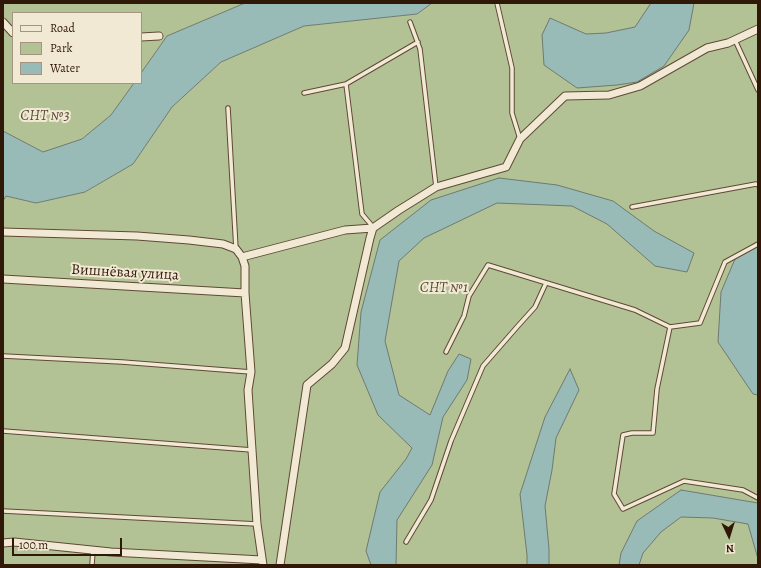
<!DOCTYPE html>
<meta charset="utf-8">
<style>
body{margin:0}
#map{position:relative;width:761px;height:568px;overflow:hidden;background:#ebddbe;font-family:Alegreya,serif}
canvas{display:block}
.frame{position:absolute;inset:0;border:4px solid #301808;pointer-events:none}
.legend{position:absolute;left:12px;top:12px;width:130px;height:72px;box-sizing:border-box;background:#f2e9d5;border:1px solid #a49583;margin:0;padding:5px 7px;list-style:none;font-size:12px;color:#301808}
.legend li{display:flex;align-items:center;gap:8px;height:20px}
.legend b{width:20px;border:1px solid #a49583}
.north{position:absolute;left:709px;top:516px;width:40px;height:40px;-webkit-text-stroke:3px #f2e9d5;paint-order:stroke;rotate:176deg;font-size:11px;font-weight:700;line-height:16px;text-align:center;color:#301808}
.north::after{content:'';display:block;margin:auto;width:14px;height:18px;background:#301808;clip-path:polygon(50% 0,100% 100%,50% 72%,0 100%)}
.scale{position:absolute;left:12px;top:538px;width:110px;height:18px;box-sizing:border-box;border:2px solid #301808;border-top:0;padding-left:5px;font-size:12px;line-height:14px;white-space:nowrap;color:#301808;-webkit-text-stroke:3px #f2e9d5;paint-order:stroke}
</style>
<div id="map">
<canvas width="761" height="568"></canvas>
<div class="frame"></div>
<ul class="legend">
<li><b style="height:5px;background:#f2e9d5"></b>Road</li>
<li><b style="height:11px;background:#b3c294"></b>Park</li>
<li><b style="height:11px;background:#99bbb7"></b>Water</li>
</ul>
<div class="north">N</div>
<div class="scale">100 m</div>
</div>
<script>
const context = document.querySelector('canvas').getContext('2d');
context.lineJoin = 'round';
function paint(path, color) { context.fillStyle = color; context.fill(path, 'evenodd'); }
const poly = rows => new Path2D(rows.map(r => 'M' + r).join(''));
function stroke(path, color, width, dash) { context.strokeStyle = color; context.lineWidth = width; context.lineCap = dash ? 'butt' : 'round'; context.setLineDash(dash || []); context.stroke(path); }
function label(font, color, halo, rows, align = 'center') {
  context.font = font + ' Alegreya,serif'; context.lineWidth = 4; context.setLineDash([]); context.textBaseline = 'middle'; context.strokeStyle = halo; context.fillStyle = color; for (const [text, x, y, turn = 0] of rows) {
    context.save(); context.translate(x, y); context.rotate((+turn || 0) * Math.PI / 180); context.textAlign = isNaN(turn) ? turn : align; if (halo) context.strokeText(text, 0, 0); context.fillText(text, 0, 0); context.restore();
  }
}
const green = poly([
 [3,3,245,3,167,36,141,73,141,13,13,13,13,83,134,83,111,115,82,139,43,152,3,131],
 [432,3,758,3,758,246,735,259,752,394,758,395,758,565,3,565,3,201,6,196,36,203,86,192,133,164,172,107,221,62,304,26,417,14]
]);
const water = poly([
 [245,3,432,3,417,14,304,26,221,62,172,107,133,164,85,192,36,203,6,196,3,201,3,131,43,152,82,139,111,115,134,83,141,83,141,73,167,36,245,3],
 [651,3,694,3,689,30,664,66,637,82,617,85,577,88,544,65,542,35,550,18,586,34,606,33,635,27,651,3],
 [499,178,557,185,613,201,654,231,694,253,687,272,655,266,607,224,572,206,497,203,424,238,399,261,385,341,399,395,430,415,448,371,459,354,471,359,467,380,443,417,432,465,397,520,396,565,371,565,366,551,380,492,406,459,412,448,378,415,357,365,361,312,380,240,431,200,499,178],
 [758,246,758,395,753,394,718,342,721,292,735,259,758,246],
 [570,369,579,390,556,438,552,470,545,506,549,549,549,565,527,565,527,555,520,494,545,417,570,369],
 [681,490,758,503,758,559,748,524,713,518,681,517,661,532,643,553,639,565,619,565,621,553,637,521,681,490]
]);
const service = poly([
 [497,3,512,68,512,113,520,139],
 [410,22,420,49,436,187],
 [735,40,758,90],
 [304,93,346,84],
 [228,108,236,249],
 [632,207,756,184,758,185],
 [373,227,362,214,346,84,418,42],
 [758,244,725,262,700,323,670,327,657,389,653,433,632,433,623,435,614,494,623,509,684,481,743,490,758,498],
 [446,352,464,316,469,296,488,265,635,310,670,327],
 [3,356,122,362,251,372],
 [3,431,252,450],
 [3,511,257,524],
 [406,542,431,500,451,441,483,366,517,327,535,307,546,283],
 [92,565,93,550]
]);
const minor = poly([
 [3,22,13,33],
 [141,37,159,36],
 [3,232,137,236,189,240,223,244,236,249,242,257,245,266,245,293,251,372,248,390,252,450,257,524,263,565],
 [242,257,345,230,373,228],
 [3,279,245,293],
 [3,543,14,542,111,552,262,560],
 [280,565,307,385,332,364,345,348,370,238,373,228,399,210,436,187,506,167,520,139,565,96,609,95,640,86,707,48,728,43,758,29]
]);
const parkNames = [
 ["СНТ №3",45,116],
 ["СНТ №1",444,288]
];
const streetNames = [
 ["Вишнёвая улица",125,273,3]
];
paint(green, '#b3c294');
paint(water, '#99bbb7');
stroke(water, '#6f7a71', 1);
stroke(service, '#5f4936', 5.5);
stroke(minor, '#5f4936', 9);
stroke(service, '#f2e9d5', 3.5);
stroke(minor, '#f2e9d5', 7);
label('italic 15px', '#574b32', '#f2e9d5', parkNames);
label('15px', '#301808', '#f2e9d5', streetNames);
</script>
